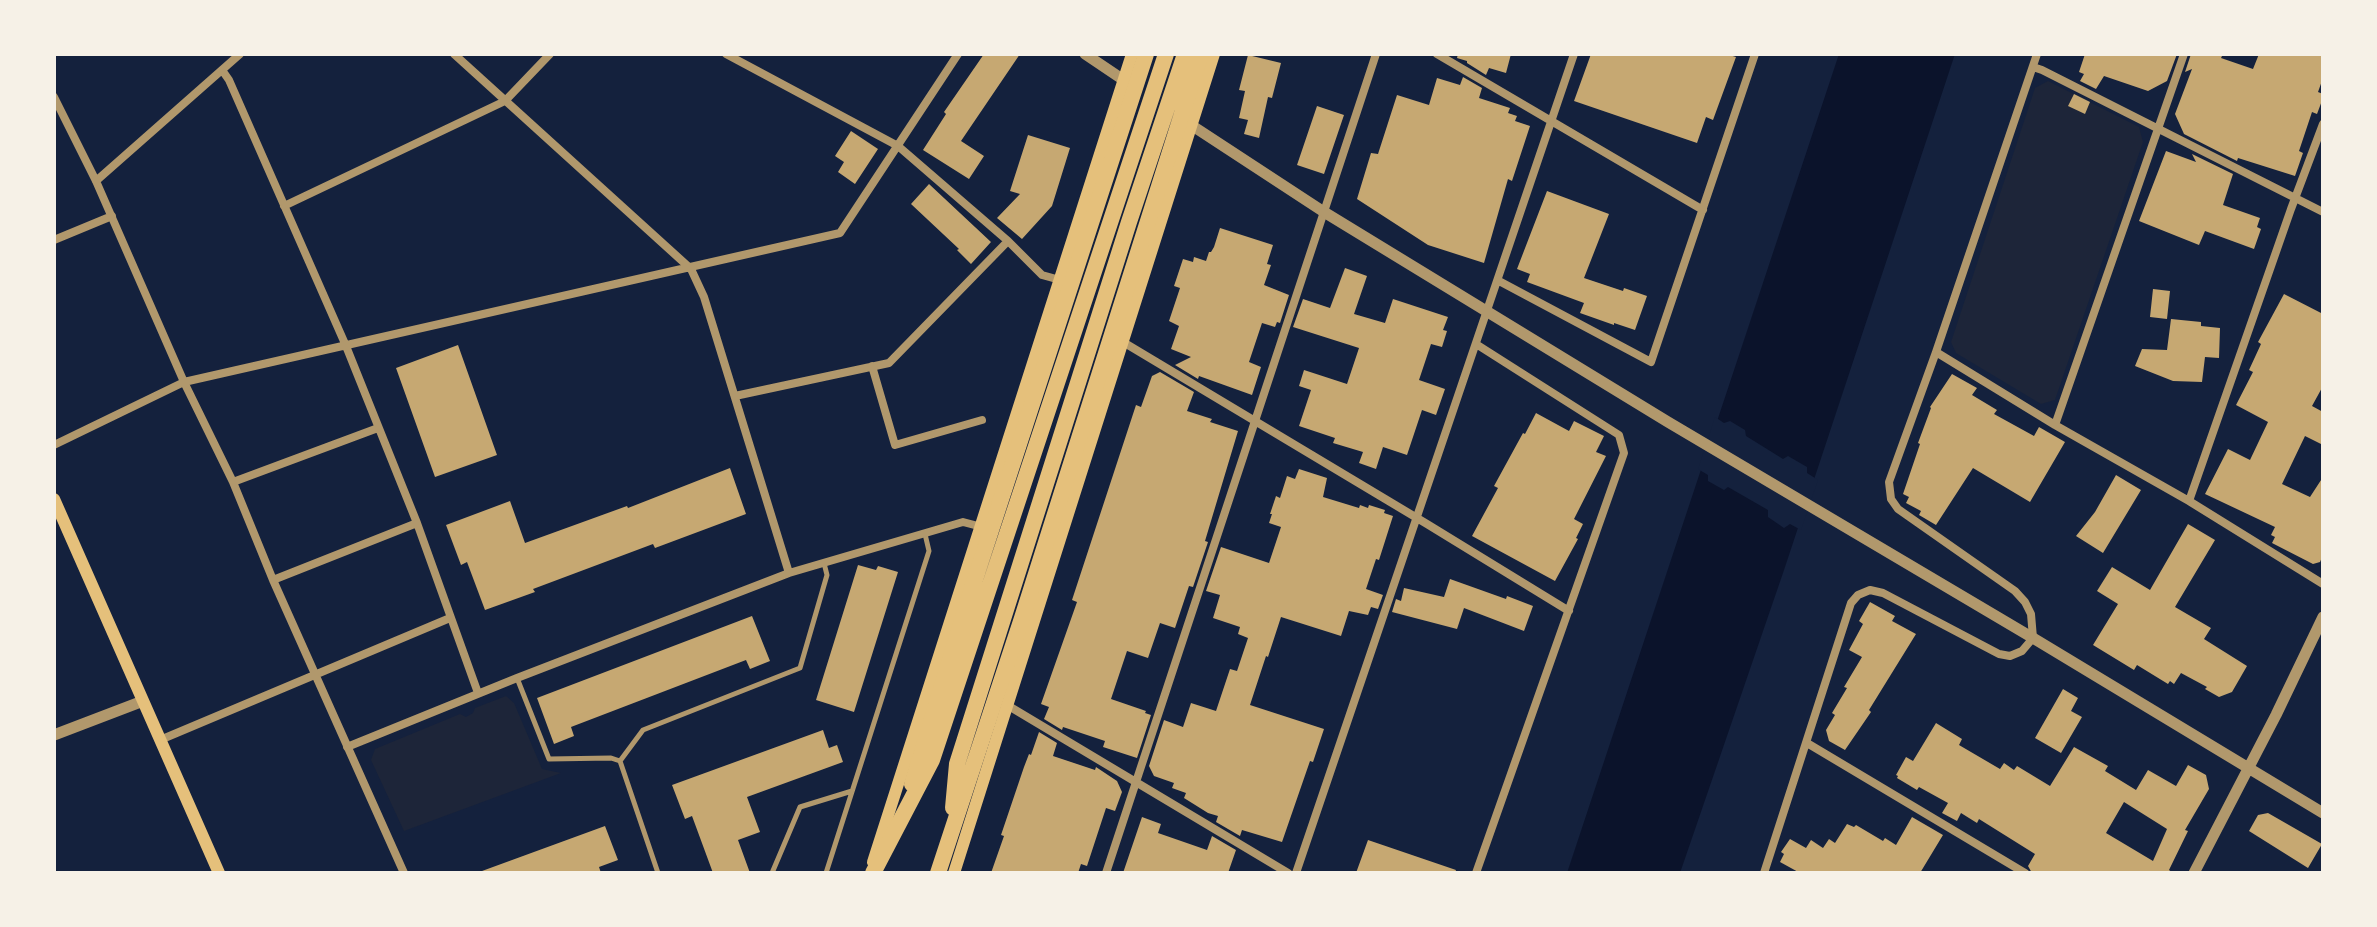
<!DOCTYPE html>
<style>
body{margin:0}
#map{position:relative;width:2377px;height:927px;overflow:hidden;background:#14213d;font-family:Lato,sans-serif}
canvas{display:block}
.frame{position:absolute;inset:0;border:56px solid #f6f1e7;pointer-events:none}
</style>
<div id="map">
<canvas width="2377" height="927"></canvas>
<div class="frame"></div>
</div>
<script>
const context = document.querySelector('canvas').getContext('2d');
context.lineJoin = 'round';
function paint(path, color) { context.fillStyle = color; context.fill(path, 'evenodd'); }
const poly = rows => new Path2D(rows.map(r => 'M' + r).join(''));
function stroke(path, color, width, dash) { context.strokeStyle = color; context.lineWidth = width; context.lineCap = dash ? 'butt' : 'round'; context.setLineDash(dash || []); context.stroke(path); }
const green = poly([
 [2048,81,2139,127,2143,142,2055,400,2041,404,1956,353,1951,342,2035,88],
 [506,696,514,703,542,769,561,773,404,831,371,760,375,749,460,714,466,717,473,713,475,708]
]);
const water = poly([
 [1839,54,1955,54,1784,570,1680,873,1567,873]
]);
const pier = poly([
 [1715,417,1724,423,1730,421,1745,430,1746,436,1783,459,1788,456,1807,467,1807,473,1818,480,1801,530,1790,524,1784,528,1768,517,1768,510,1728,487,1724,490,1708,481,1708,475,1698,469]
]);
const building = poly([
 [984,54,1020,54,961,141,984,156,969,179,923,150,946,114,944,112],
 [1458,54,1511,54,1506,73,1489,68,1486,75,1467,63,1467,61,1457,58],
 [1591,54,1726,54,1736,57,1713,120,1706,117,1697,143,1574,101],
 [2085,54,2177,54,2167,81,2148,91,2104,76,2096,89,2080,81,2084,74,2079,72],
 [2191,54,2223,54,2221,58,2253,69,2259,54,2323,54,2323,78,2318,92,2323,94,2323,98,2317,114,2312,112,2299,151,2303,153,2295,176,2238,158,2237,161,2184,134,2175,114,2192,69,2185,72],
 [1248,55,1281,63,1272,98,1268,97,1259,138,1244,134,1248,120,1239,118,1245,91,1239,90],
 [1463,77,1482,88,1479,98,1510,108,1508,113,1517,116,1515,121,1530,126,1512,181,1508,179,1484,263,1428,245,1357,199,1371,153,1378,154,1397,95,1429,105,1437,78,1460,85],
 [2074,94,2090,102,2085,114,2068,106],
 [1317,106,1344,115,1324,174,1297,165],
 [851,131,878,149,855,184,838,172,844,162,835,156],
 [1028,135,1070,148,1052,206,1022,239,997,218,1020,194,1010,191],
 [2166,151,2196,162,2192,154,2233,174,2223,205,2260,218,2257,227,2261,229,2254,249,2205,231,2199,245,2139,221],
 [929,184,991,242,971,264,957,250,959,249,911,204],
 [1547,191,1609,214,1584,278,1623,291,1624,288,1647,296,1635,330,1614,323,1614,325,1580,313,1584,303,1527,282,1530,274,1517,269],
 [1220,228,1273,245,1267,264,1271,265,1264,285,1289,295,1280,323,1277,322,1275,327,1262,323,1249,362,1261,367,1252,395,1199,376,1198,379,1175,365,1191,357,1171,349,1179,326,1169,321,1180,288,1174,286,1183,259,1193,262,1194,257,1206,261,1209,252,1211,252,1214,247],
 [1345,268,1367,276,1354,314,1385,323,1393,299,1448,317,1443,330,1447,331,1442,347,1431,344,1419,380,1445,389,1436,415,1422,410,1407,455,1383,447,1376,469,1359,463,1363,452,1333,443,1335,438,1299,426,1311,390,1299,386,1304,370,1347,384,1359,348,1293,327,1303,299,1330,308],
 [2153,289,2170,291,2167,319,2150,317],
 [2284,294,2323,314,2323,386,2312,406,2323,412,2323,445,2305,436,2282,484,2310,497,2323,477,2323,555,2320,562,2313,564,2272,543,2275,537,2271,535,2275,527,2205,494,2228,449,2250,460,2268,422,2236,405,2253,372,2249,370,2261,344,2258,342],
 [2171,319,2201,322,2201,326,2220,328,2219,358,2205,357,2202,382,2173,381,2135,366,2142,349,2167,350],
 [458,345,497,455,435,477,396,368],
 [1160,372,1194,392,1187,411,1212,419,1210,422,1238,431,1205,541,1208,542,1193,587,1189,586,1175,628,1160,623,1148,658,1127,651,1111,699,1146,711,1145,713,1151,715,1137,758,1103,747,1105,741,1063,727,1062,730,1044,719,1049,707,1041,704,1077,602,1072,600,1136,405,1141,407,1152,376],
 [1952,374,1977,388,1972,395,1997,410,1994,414,2034,436,2039,427,2065,442,2030,502,1973,468,1936,525,1919,515,1921,511,1906,503,1909,497,1903,494,1920,444,1918,443,1931,408,1930,407],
 [1536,413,1569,431,1574,421,1604,436,1596,452,1606,456,1574,519,1583,524,1576,538,1578,539,1555,581,1472,536,1498,488,1494,486,1523,433,1525,434],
 [730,468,746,514,655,548,653,544,533,589,535,592,485,610,467,562,461,565,446,525,510,501,525,543,627,506,628,508],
 [1299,469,1327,478,1323,497,1359,508,1360,505,1368,508,1369,505,1385,510,1384,513,1393,516,1379,560,1376,559,1366,589,1383,595,1378,609,1371,607,1368,615,1349,611,1341,636,1281,617,1268,657,1266,656,1250,705,1324,729,1313,762,1310,761,1282,842,1242,830,1240,836,1216,822,1218,816,1208,813,1184,798,1186,793,1172,788,1174,783,1154,776,1149,766,1164,720,1183,727,1191,703,1216,711,1230,669,1237,671,1248,638,1238,634,1240,627,1213,618,1220,595,1206,591,1221,547,1269,563,1281,527,1269,523,1272,514,1270,514,1276,496,1280,498,1287,476,1295,479],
 [2116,475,2141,490,2103,553,2076,536,2095,512],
 [2188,524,2215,540,2175,607,2211,628,2204,639,2247,666,2232,692,2219,697,2205,689,2207,687,2181,673,2174,684,2170,681,2168,684,2137,665,2134,670,2093,645,2118,604,2097,591,2112,567,2150,590],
 [858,565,876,570,878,566,898,572,854,712,816,700],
 [1450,579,1506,599,1507,596,1533,606,1524,631,1464,608,1457,629,1392,612,1396,599,1401,601,1404,588,1444,597],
 [1870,602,1895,616,1892,621,1916,634,1869,710,1871,712,1845,750,1829,741,1826,730,1835,715,1832,713,1847,688,1844,687,1862,657,1849,650,1863,624,1859,621],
 [752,616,770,661,750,669,746,660,571,727,574,736,554,744,537,698],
 [2063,689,2078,698,2071,711,2082,717,2061,753,2035,738],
 [1936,723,1962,739,1959,745,2000,769,2004,763,2014,770,2017,766,2050,786,2074,747,2108,766,2105,771,2136,790,2148,770,2176,786,2188,765,2206,775,2209,789,2185,830,2188,831,2169,870,2173,873,2032,873,2028,866,2035,854,1979,819,1977,823,1961,813,1957,821,1942,813,1948,803,1919,787,1917,790,1897,778,1898,776,1896,775,1906,757,1913,761],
 [2124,802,2167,829,2153,861,2106,833],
 [823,730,829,748,837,745,843,762,747,797,760,832,738,840,750,873,713,873,692,816,685,819,672,785],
 [1039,732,1057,743,1053,756,1095,770,1096,767,1117,781,1122,792,1115,811,1106,808,1087,866,1081,864,1078,873,991,873,1004,836,1001,835,1024,767,1029,754,1031,755],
 [2268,813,2322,844,2308,868,2249,831,2258,815],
 [1142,817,1161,824,1158,833,1207,850,1212,836,1236,850,1228,873,1123,873],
 [1912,817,1943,835,1920,873,1800,873,1780,862,1784,854,1781,852,1790,839,1806,848,1811,840,1823,848,1829,839,1835,843,1847,824,1854,827,1856,825,1883,841,1885,838,1896,845],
 [605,826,618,860,599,867,601,873,483,873,482,871],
 [1368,840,1456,870,1455,873,1356,873]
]);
const service = poly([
 [517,678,549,759,611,758,620,761,658,873],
 [620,761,643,730,800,668,827,575,824,563],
 [772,873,800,807,852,791],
 [826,873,929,551,925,534]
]);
const minor = poly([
 [454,54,691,269,704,297,789,573],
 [726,54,898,146,1008,241,1042,275,1060,280],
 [1437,54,1703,210],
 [2033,67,2042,70,2323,212],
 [222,70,229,80,346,346,417,523,478,693],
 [54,97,96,181,184,382,233,482,273,580,404,873],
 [96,181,240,54],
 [284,206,505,101,550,54],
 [54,240,112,216],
 [1499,281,1651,362,1755,54],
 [1123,342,1427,524,1569,611],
 [1936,352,2055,425,2189,501,2323,584],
 [872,366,895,445,982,420],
 [735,396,889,363,1008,241],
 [2055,425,2184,54],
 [54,445,184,382,840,233,958,54],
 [233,482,378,428],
 [2189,501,2291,209,2323,124],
 [273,580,417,523],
 [1007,705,1288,873],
 [160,740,450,618],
 [1807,743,2025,873],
 [347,747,517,678,789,573,963,522,982,527],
 [1106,873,1376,54],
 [1296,873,1574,54],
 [1476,873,1624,453,1619,435,1476,344],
 [1764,873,1851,603,1858,595,1870,590,1883,593,1999,654,2010,656,2022,651,2033,638,2031,614,2025,602,2015,591,1898,509,1891,499,1889,482,1936,352,2037,54]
]);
const tertiary = poly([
 [1085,54,1131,85],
 [1185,121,1324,212,1668,422,2033,638,2323,813],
 [54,735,143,701],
 [2194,873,2276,715,2323,617]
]);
const secondary = poly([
 [54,499,219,873],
 [873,862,1132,54],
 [954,873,1214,54]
]);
const motorway = poly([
 [912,784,968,601,1146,54],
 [953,808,957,764,1129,222,1185,54],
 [873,873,932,760,1166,54],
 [938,873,1022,618,1201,54]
]);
paint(green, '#1d2539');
paint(water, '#0b132b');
paint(pier, '#14213d');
paint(building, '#c6a872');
stroke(service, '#b1986c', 5);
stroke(minor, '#b1986c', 8);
stroke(tertiary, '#b1986c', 11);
stroke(secondary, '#e5c07b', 12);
stroke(motorway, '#e5c07b', 16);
</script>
